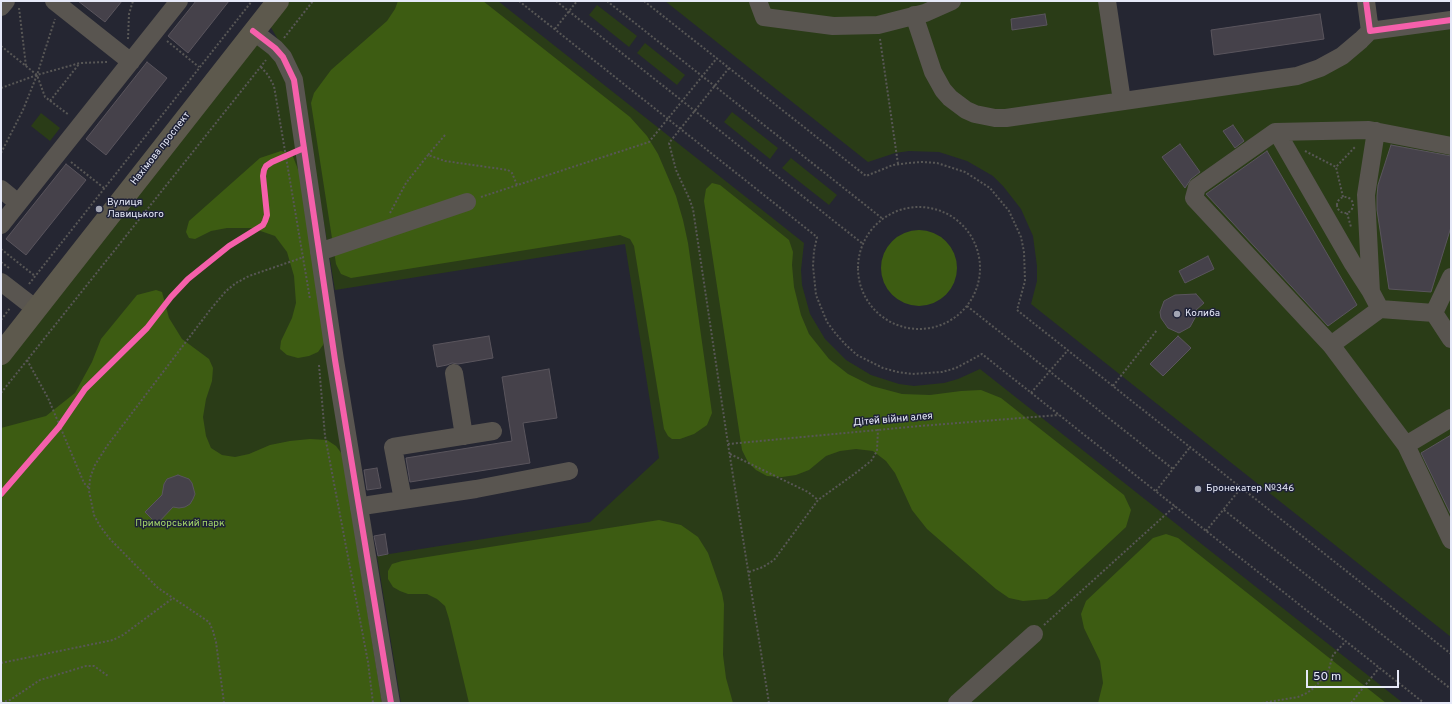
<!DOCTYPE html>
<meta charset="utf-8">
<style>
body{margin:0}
#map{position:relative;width:1452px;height:704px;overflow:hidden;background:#252632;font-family:Overpass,sans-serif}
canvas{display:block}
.frame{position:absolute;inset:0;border:2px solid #e6e9f8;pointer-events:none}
.scale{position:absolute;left:1306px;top:670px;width:93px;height:18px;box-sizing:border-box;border:2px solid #e6e9f8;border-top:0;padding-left:5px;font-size:12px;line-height:14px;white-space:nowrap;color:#e6e9f8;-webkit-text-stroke:3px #1f2238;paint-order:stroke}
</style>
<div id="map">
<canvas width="1452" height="704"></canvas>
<div class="frame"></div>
<div class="scale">50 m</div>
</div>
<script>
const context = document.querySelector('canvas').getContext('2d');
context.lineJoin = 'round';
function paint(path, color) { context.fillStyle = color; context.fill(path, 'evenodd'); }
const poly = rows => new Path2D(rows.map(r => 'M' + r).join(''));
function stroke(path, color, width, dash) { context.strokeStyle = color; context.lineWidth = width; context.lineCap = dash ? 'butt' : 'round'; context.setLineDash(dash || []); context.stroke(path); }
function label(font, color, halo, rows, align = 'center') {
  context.font = font + ' Overpass,sans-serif'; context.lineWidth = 3; context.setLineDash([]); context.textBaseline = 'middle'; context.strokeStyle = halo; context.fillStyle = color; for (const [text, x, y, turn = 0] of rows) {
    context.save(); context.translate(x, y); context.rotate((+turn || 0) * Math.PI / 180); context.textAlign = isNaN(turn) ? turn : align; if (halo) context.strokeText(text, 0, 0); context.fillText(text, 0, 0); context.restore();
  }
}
const green = poly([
 [287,1,498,1,804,243,801,270,802,285,810,314,825,339,846,360,871,375,899,384,914,386,944,383,958,379,980,369,1403,703,401,703,377,556,590,522,659,458,625,244,335,290,303,96,295,69,269,24],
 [665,1,1113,1,1128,105,1297,81,1371,38,1451,20,1451,637,1031,304,1037,281,1037,266,1033,236,1021,209,1003,186,993,176,967,161,939,152,909,151,895,153,868,162],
 [597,5,637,36,629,47,589,15],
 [261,33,285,74,390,703,1,703,1,360],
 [645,43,685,75,677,85,637,53],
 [732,112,778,148,770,159,724,122],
 [41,113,60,128,50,141,31,126],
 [791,158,837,195,829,205,782,168]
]);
const forest = poly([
 [398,1,483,1,630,117,647,136,658,154,676,196,683,220,688,243,712,413,707,425,694,434,680,439,672,439,668,436,664,429,634,246,630,239,620,235,351,278,341,274,336,264,311,103,314,93,331,70,387,21,395,9],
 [281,151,292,154,299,172,326,337,323,345,318,352,309,356,298,358,287,355,280,349,281,341,292,318,296,303,294,276,287,252,275,236,252,228,227,228,211,231,195,239,189,238,186,232,189,221,260,158],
 [712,183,720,185,789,240,793,252,792,265,794,287,801,315,809,334,829,359,848,374,872,386,902,394,930,395,961,391,981,390,1001,398,1124,495,1131,510,1126,527,1054,594,1047,599,1023,601,1009,598,996,589,927,529,912,510,895,473,886,461,873,451,856,449,840,451,826,456,809,470,796,475,782,477,767,476,756,470,748,462,742,450,704,201,706,189],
 '881 268a38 38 0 1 1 76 0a38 38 0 1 1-76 0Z',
 [156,290,162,292,169,318,182,339,209,359,213,368,212,381,206,399,203,417,206,436,211,448,222,455,235,457,249,454,270,445,290,441,310,439,327,440,336,446,342,454,382,703,1,703,1,428,46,416,75,393,92,362,101,339,137,295],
 [659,520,681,525,698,537,708,553,722,593,724,604,723,655,726,678,733,703,469,703,449,619,445,606,437,599,427,594,408,594,400,591,393,587,388,579,388,571,392,564,402,561],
 [1166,534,1178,538,1386,703,1098,703,1103,683,1100,661,1084,628,1081,614,1086,601,1153,538]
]);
const building = poly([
 [78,1,122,1,105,22,78,1],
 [196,1,229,1,188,53,168,36,196,1],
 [1045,14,1047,25,1012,30,1011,19,1045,14],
 [1320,14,1324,39,1214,55,1211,30,1320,14],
 [147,62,167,78,106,155,86,139,147,62],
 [1233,125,1244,141,1235,148,1223,131,1233,125],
 [1180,144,1200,172,1191,179,1185,188,1162,157,1180,144],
 [1391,145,1451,156,1451,227,1431,292,1389,289,1377,210,1377,196,1378,185,1391,145],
 [1267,151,1357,305,1328,326,1206,194,1267,151],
 [66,164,86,180,26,255,6,239,66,164],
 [1208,256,1214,269,1185,283,1179,271,1208,256],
 [1196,294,1204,303,1196,310,1196,316,1190,327,1179,333,1168,328,1161,318,1160,312,1164,301,1175,295,1196,294],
 [489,336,493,358,458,364,452,363,447,365,437,367,433,345,489,336],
 [1178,336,1191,348,1163,376,1150,364,1178,336],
 [549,369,557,418,523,423,530,463,410,482,406,458,512,441,502,377,549,369],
 [1451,435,1451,515,1421,453,1451,435],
 [377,468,381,488,367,490,364,470,377,468],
 [178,475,189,479,192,483,195,494,193,499,190,504,185,507,179,508,173,507,157,524,145,512,162,495,164,484,167,479,178,475],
 [385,534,388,554,378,556,374,536,385,534]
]);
const path = poly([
 [519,1,817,237,814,251,813,266,816,295,827,322,836,334,846,345,857,355,883,368,898,372,912,374,942,372,956,368,982,354,1424,703],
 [556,1,863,244],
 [607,1,883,219],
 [644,1,866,176,893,165,908,163,922,162,937,163,965,172,990,188,1009,211,1021,237,1024,252,1025,281,1017,310,1451,654],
 [19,8,26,66],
 [555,29,577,1],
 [284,38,313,1],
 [128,39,129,14,133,1],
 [880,39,898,164],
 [167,41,199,67],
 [1,46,37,75,45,97,69,115],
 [261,67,268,75,274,86,310,299],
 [729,68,669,143,676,170,689,198,693,209,728,444,920,426,1059,415],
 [1,88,37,75,80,63,107,62],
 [50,101,79,64],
 [445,135,428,155,445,161,508,170,512,173,517,185],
 [1305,151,1336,167],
 [1,153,23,110,37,75,55,19],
 [71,162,104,188],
 '1337 205a8 8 0 1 1 16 0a8 8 0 1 1-16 0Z',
 [481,197,649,142,717,58],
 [1343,197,1336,167,1356,146],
 '858 268a61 61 0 1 1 122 0a61 61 0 1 1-122 0Z',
 [390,213,406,183,428,155],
 [1347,213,1351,227],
 [1,249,35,276],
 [1,262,9,268],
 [29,284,252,1],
 [967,306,1173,469],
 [1,320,10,308],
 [27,360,48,398,84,483,89,488],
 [319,365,325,436,368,662,373,703],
 [1113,386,1157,330],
 [1,393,266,60],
 [1031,393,1068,350],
 [728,444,769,703],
 [730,454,808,492,818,500],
 [1156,491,1190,447],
 [1224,510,1451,689],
 [1206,531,1241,488],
 [749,572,763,567,774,560,818,500,853,475,871,461,877,451,878,429],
 [1044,625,1175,506],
 [1,663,113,640,123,635,173,598],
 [1,702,10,700,40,680,86,666,94,666,108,676],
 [224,703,216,642,213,631,209,622,158,588,109,538,100,526,94,515,89,491,90,478,95,465,107,446,210,310,226,291,236,283,249,276,304,257],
 [1262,703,1298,697,1307,693,1315,687,1328,672,1333,655,1346,641],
 [1351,703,1379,668]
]);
const minor = poly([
 [54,1,131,62],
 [758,1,764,17,833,26,878,25,925,13,952,1],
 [1107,1,1122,101],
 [1366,1,1370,31],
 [1,7,6,1],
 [914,15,933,72,943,90,950,98,966,110,975,114,995,118,1006,118,1297,76,1320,68,1342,56,1361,40,1370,31],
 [253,31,275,48,283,57,294,80,335,360,391,703],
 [1370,31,1451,20],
 [1277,132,1353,264,1371,292,1380,309],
 [1451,146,1369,130,1275,132,1197,187,1194,198,1331,345,1406,445,1451,540],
 [1,189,18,203],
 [1,225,179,1],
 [319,252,467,202],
 [1,282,36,309],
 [1371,292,1366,195,1376,131],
 [1434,313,1451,277],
 [1331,345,1380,309,1434,313,1451,339],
 [454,373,464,436],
 [1406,445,1451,418],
 [403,500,393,447,493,431],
 [359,508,369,505,476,489,569,471],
 [957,703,1034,634]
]);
const major = poly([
 [1,354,278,1]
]);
const cycleway = poly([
 [1366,1,1370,31,1451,20],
 [253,31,275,48,283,57,294,80,335,360,391,703],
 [1,494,59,427,85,389,147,328,171,297,188,279,229,246,263,225,265,221,267,215,263,176,264,170,266,166,272,162,304,148]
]);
const markers = [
 [99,209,4,"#a2a5b3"],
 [1177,314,4,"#a2a5b3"],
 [1198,489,4,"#a2a5b3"]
];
const streetNames = [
 ["Нахімова проспект",161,149,-52],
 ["Дітей війни алея",893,420,-5]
];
const poiNames = [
 ["Вулиця",107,203],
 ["Лавицького",107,215],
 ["Колиба",1185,314],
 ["Бронекатер №346",1206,489]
];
const parkNames = [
 ["Приморський парк",180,524]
];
paint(green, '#2a3c17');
paint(forest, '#3d5c12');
paint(building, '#45414a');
stroke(building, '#5a555d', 1);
stroke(path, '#585756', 2, [2, 2]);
stroke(minor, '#595550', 18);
stroke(major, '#5d594d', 22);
stroke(cycleway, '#f560ab', 6);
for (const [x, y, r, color] of markers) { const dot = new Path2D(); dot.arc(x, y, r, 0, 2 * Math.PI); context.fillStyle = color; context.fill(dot); stroke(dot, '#1f2238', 1.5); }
label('10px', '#e6e9f8', '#1f2238', streetNames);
label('10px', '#e6e9f8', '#1f2238', poiNames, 'left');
label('10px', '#a2d469', '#1f2238', parkNames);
</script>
